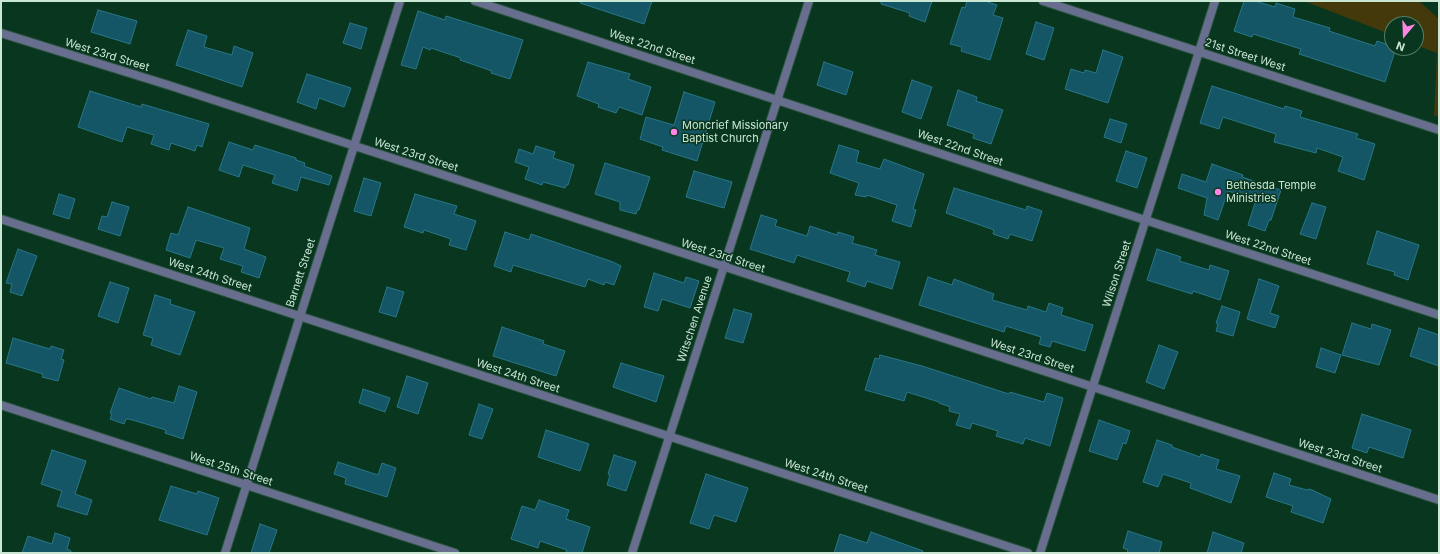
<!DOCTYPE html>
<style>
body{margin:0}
#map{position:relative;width:1440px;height:554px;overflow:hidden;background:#09361f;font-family:Inter,sans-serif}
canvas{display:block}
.frame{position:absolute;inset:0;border:2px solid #cae7d4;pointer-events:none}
.north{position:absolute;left:1384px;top:16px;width:40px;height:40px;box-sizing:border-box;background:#09361f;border:1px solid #567d67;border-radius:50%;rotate:199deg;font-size:11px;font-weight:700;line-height:16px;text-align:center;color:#cae7d4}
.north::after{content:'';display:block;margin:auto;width:14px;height:18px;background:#fd86e2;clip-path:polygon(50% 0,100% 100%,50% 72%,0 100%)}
</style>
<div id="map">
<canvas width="1440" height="554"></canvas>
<div class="frame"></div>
<div class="north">N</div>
</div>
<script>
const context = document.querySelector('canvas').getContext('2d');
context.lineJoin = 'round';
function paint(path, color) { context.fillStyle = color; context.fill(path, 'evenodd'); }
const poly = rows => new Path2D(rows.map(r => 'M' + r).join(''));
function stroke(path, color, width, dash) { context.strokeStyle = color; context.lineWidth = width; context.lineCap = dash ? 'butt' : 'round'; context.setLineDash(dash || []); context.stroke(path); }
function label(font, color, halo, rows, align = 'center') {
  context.font = font + ' Inter,sans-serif'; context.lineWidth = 3; context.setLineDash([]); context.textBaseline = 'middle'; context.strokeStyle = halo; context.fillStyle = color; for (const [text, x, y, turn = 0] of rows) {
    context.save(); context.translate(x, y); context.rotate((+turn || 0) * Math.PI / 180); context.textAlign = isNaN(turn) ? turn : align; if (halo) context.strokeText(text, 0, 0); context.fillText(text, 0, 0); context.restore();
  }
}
const green = poly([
 [1304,1,1419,1,1439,19,1439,117,1434,115,1437,53,1416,45,1416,24,1392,24,1392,35]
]);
const building = poly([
 [581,1,652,1,644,24,580,3,581,1],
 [881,1,932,1,925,22,909,16,910,13,881,4,881,1],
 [967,1,985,1,997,5,993,15,1003,18,990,60,961,51,962,47,950,44,962,7,965,8,967,1],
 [1244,1,1255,1,1275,7,1276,3,1295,9,1293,17,1330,28,1329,31,1375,46,1377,41,1392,46,1392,48,1396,48,1385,82,1299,54,1301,49,1253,34,1252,37,1234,31,1244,1],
 [98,10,137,21,130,44,91,32,98,10],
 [418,11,445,20,446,16,523,40,510,79,491,73,492,71,460,60,461,58,431,48,430,50,423,47,416,69,401,65,418,11],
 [1036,22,1054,28,1044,60,1026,54,1036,22],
 [350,23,367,28,361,49,343,43,350,23],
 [188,30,207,36,204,47,232,55,234,46,253,53,242,87,176,65,188,30],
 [1103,50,1123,57,1108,103,1065,89,1071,69,1084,73,1085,70,1096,73,1103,50],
 [588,62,630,74,628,79,651,87,642,115,619,107,616,113,598,107,599,104,577,96,588,62],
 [824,62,853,72,846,95,817,85,824,62],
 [307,74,351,88,344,107,319,98,316,109,297,102,307,74],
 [912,80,932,87,921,119,902,112,912,80],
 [1212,86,1284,109,1285,106,1302,111,1300,117,1358,134,1356,138,1375,144,1364,180,1338,171,1343,157,1317,148,1316,153,1274,142,1276,134,1223,117,1219,129,1200,123,1212,86],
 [958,90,977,97,976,101,1003,110,991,144,973,138,974,134,947,125,958,90],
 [90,91,141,107,142,104,209,124,202,147,197,145,195,151,171,143,169,150,151,144,154,135,127,127,122,142,78,127,90,91],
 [684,92,715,102,697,161,662,150,663,147,640,139,646,117,674,125,684,92],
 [1110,119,1127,124,1121,143,1104,137,1110,119],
 [229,142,253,150,255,145,296,158,296,160,305,163,304,166,332,176,329,185,301,177,297,191,272,183,275,175,243,165,239,177,219,170,229,142],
 [839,145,859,151,856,162,880,169,884,159,924,174,913,209,916,210,911,227,892,221,897,205,867,195,866,197,855,195,859,183,830,173,839,145],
 [536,146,555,152,553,158,574,165,568,185,566,185,565,188,543,182,542,185,525,179,529,167,515,162,519,149,533,154,536,146],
 [1126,151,1147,158,1137,188,1116,181,1126,151],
 [605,163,650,177,639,210,637,210,636,214,620,210,620,202,595,194,605,163],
 [1212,164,1243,175,1242,177,1281,190,1271,220,1269,220,1265,231,1248,225,1256,200,1228,191,1218,220,1204,215,1207,198,1178,188,1182,174,1206,182,1212,164],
 [694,171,732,182,724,208,686,197,694,171],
 [364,178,381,183,371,216,354,211,364,178],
 [954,188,1026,210,1027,206,1042,211,1032,241,1010,234,1008,239,993,234,994,230,946,213,954,188],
 [59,194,75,199,69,219,53,214,59,194],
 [415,194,457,206,454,214,476,221,466,250,449,245,451,239,424,230,423,233,404,227,415,194],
 [112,202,129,207,120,236,98,229,102,216,107,217,112,202],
 [1312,203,1326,207,1316,239,1300,234,1312,203],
 [188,207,250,228,244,249,266,257,259,278,241,272,243,266,220,259,224,248,196,240,190,258,166,250,171,233,178,235,188,207],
 [761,215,777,220,775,226,807,236,810,226,837,235,838,232,854,237,852,243,877,250,875,255,900,262,892,289,867,281,865,287,847,281,850,272,797,255,794,263,750,249,761,215],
 [1377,231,1419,245,1408,280,1394,275,1395,272,1367,264,1377,231],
 [505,232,529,240,531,234,613,262,621,266,614,285,605,282,604,285,588,279,585,287,513,265,511,272,494,266,505,232],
 [18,249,37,256,22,296,10,292,12,284,6,283,18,249],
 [1157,249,1181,257,1179,261,1209,270,1210,265,1229,271,1220,300,1193,291,1192,294,1147,280,1157,249],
 [654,273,684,283,686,277,699,281,690,308,662,299,658,311,644,307,654,273],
 [928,277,952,285,954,279,967,284,994,294,992,300,1027,310,1028,306,1046,312,1049,303,1063,308,1061,315,1093,325,1085,351,1052,341,1050,347,1039,344,1041,337,1006,326,1004,332,919,305,928,277],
 [1259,279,1279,286,1270,313,1279,316,1275,328,1247,319,1259,279],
 [110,282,129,288,118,323,98,316,110,282],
 [387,287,404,292,396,317,379,312,387,287],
 [155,295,171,300,170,304,195,312,180,355,151,345,153,338,143,335,155,295],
 [1222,306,1240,312,1233,336,1216,331,1218,324,1216,323,1222,306],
 [734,309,752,314,743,343,725,338,734,309],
 [1352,323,1371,329,1372,324,1391,330,1379,365,1342,355,1352,323],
 [502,327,544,341,543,344,565,351,556,376,493,356,502,327],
 [1419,328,1439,335,1439,366,1410,356,1419,328],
 [13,338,50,349,51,346,64,350,61,359,64,360,58,381,42,377,43,374,6,363,13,338],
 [1159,345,1178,352,1164,389,1146,382,1159,345],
 [1321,348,1341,355,1335,373,1316,367,1321,348],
 [880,355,922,366,1009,394,1010,392,1044,402,1047,393,1063,398,1050,446,1025,438,1023,444,996,436,998,431,972,423,970,429,956,425,960,414,949,411,950,407,939,403,939,402,907,392,904,401,865,390,875,358,879,359,880,355],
 [621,363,664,376,656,402,613,387,621,363],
 [407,376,428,383,418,414,397,407,407,376],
 [179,386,197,392,183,439,165,433,166,430,129,419,126,419,124,424,110,419,112,414,110,413,119,388,151,399,152,397,174,403,179,386],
 [363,389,390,398,385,412,359,403,363,389],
 [479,404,493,409,482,439,469,435,479,404],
 [1362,414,1411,430,1403,458,1369,447,1367,453,1352,448,1362,414],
 [1099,420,1130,431,1126,444,1123,443,1117,460,1089,451,1099,420],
 [546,430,589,444,580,471,538,457,546,430],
 [1157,440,1172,445,1172,447,1200,457,1201,454,1219,460,1216,469,1240,476,1231,503,1190,488,1191,483,1163,474,1158,487,1143,482,1157,440],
 [52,450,86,461,75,494,92,500,87,515,57,506,62,491,41,484,52,450],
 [614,455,636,462,626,491,607,485,610,475,608,474,614,455],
 [338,462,378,475,382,463,396,468,387,497,345,484,346,478,334,474,338,462],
 [1274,473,1291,479,1289,485,1307,490,1310,489,1331,499,1323,523,1291,512,1293,506,1266,497,1274,473],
 [706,474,748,488,736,522,714,515,709,529,690,523,706,474],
 [171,486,197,494,198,491,219,498,207,535,159,520,171,486],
 [539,500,569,510,566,519,590,527,582,553,566,553,567,550,540,541,538,548,511,539,522,506,535,510,539,500],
 [260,524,277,530,269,553,251,553,260,524],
 [1128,531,1162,542,1159,553,1127,553,1128,550,1123,548,1128,531],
 [871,532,923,551,922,553,834,553,840,534,867,543,871,532],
 [1213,532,1244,543,1241,553,1207,553,1213,532],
 [55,533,70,538,67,549,71,551,71,553,22,553,28,536,52,544,55,533]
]);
const minor = poly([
 [475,1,981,167,1439,315],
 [1043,1,1439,130],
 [1,33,168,85,1439,500],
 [1,219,1028,553],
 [1,405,455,553],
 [225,553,400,1],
 [632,553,809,1],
 [1040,553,1215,1]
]);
const markers = [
 [674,132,4,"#fd86e2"],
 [1218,192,4,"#fd86e2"]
];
const streetNames = [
 ["West 22nd Street",652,47,18],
 ["West 23rd Street",107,55,17],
 ["21st Street West",1245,55,18],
 ["West 22nd Street",960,148,19],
 ["West 23rd Street",416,155,18],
 ["West 22nd Street",1268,248,18],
 ["West 23rd Street",723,256,18],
 ["Barnett Street",301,273,-72],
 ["Wilson Street",1117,274,-72],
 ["West 24th Street",210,275,18],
 ["Witschen Avenue",695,319,-72],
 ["West 23rd Street",1032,356,18],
 ["West 24th Street",518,376,18],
 ["West 23rd Street",1340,456,18],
 ["West 25th Street",231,469,18],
 ["West 24th Street",826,476,18]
];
const poiNames = [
 ["Moncrief Missionary",682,126],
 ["Baptist Church",682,139],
 ["Bethesda Temple",1226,186],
 ["Ministries",1226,199]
];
paint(green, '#43390b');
paint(building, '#145665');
stroke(building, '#297688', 1);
stroke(minor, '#28523c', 10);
stroke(minor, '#686e8e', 8);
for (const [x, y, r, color] of markers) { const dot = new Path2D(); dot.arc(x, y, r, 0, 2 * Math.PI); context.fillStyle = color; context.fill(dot); stroke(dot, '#09361f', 1.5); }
label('11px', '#cae7d4', '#09361f', streetNames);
label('11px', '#cae7d4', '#09361f', poiNames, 'left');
</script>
